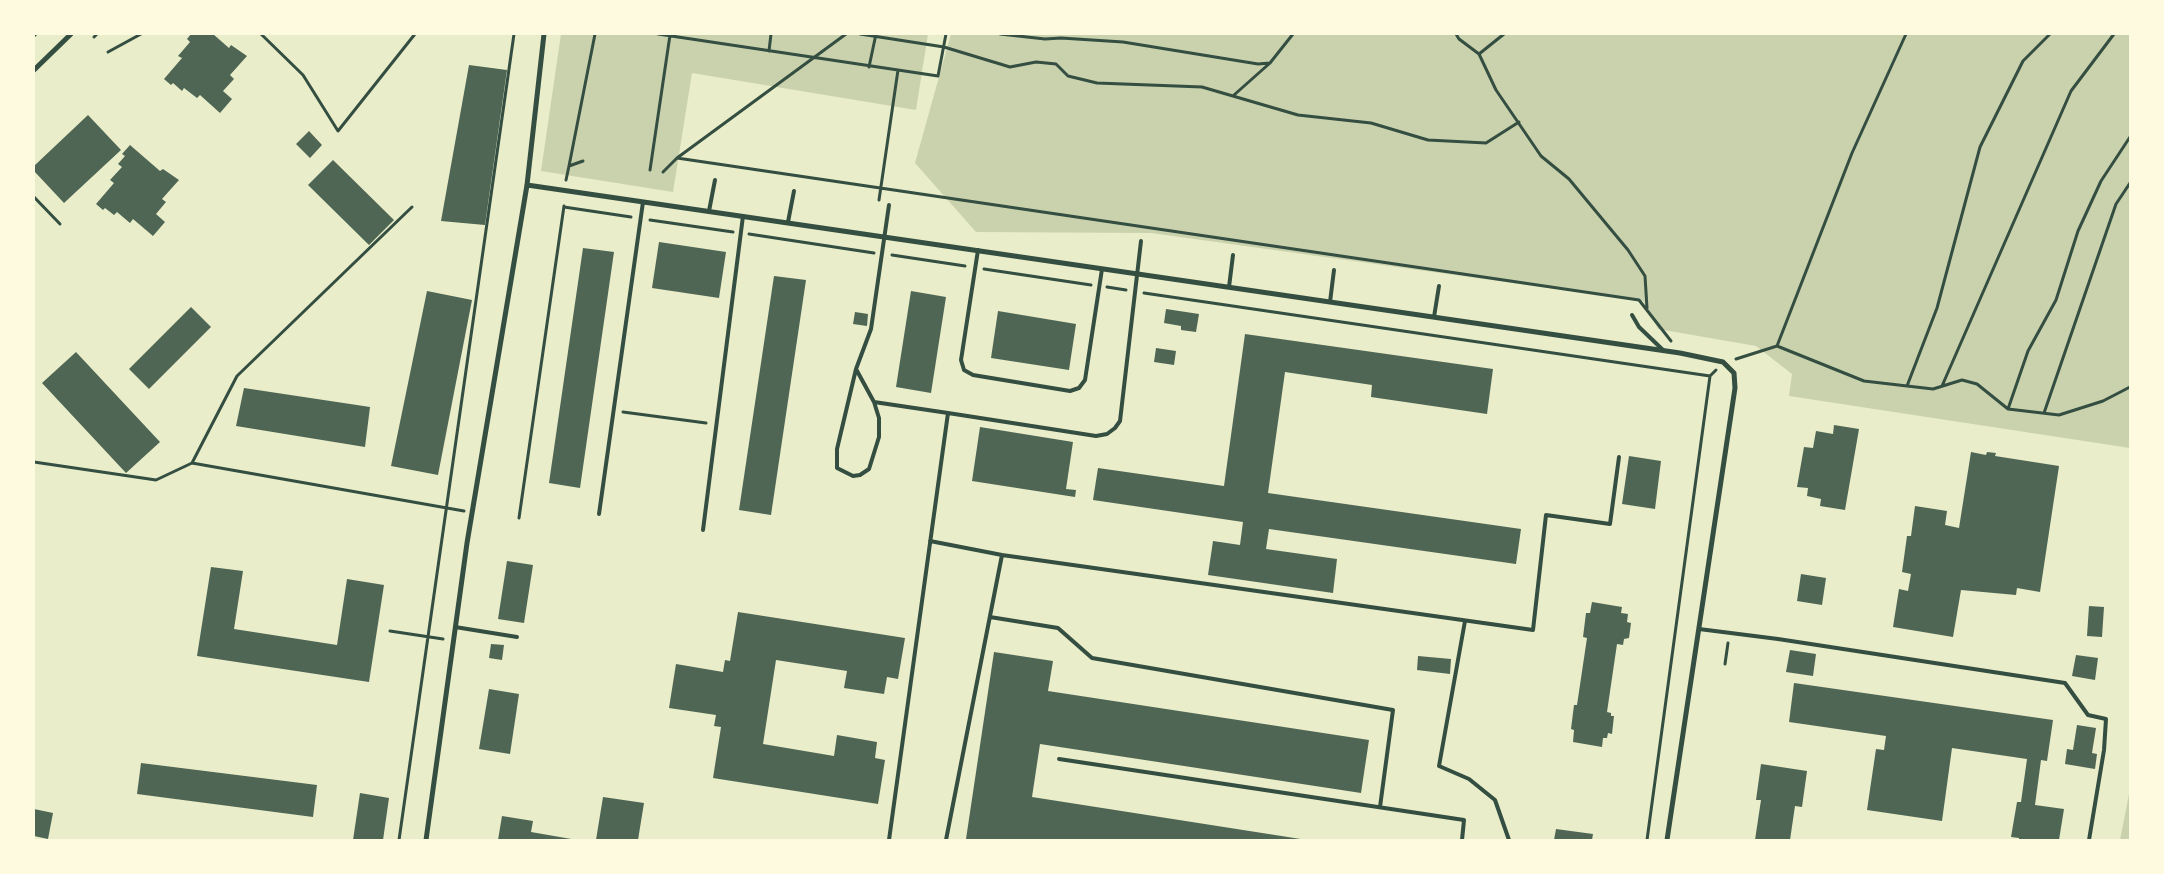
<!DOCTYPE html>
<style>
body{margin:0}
#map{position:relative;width:2164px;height:874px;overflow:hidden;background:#e9edc9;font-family:"DejaVu Sans",sans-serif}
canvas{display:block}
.frame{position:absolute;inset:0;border:35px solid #fefae0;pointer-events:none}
</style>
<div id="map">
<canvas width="2164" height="874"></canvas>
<div class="frame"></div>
</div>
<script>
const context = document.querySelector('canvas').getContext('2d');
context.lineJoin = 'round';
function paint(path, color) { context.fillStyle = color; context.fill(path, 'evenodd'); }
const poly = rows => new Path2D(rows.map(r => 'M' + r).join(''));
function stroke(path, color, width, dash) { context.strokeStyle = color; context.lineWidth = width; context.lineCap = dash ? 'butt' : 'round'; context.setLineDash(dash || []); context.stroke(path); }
const green = poly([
 [561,34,928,34,916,110,692,73,673,192,541,171],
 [951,34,2130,34,2130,448,1789,396,1792,374,1756,346,1658,329,1643,301,1151,233,976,232,915,163],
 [2130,789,2130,840,2120,840]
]);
const building = poly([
 [191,34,213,34,229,48,231,45,247,56,230,75,234,79,223,91,232,99,220,113,200,95,197,98,184,88,182,91,173,83,171,85,164,79,182,58,178,56,190,42,187,39],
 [469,65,507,70,485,225,441,221],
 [88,115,121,150,64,203,34,171,34,166],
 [309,131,322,145,310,158,296,144],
 [130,145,160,171,163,169,179,180,162,199,166,202,156,214,165,222,153,236,133,219,130,223,117,212,114,215,105,208,103,210,96,204,114,183,110,180,122,167,118,164,125,156,122,154],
 [333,160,394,220,369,245,308,185],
 [659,242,726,252,719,298,652,288],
 [583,248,614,252,580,488,549,483],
 [774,276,806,280,771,515,739,510],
 [427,291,472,300,438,475,391,466],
 [911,291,946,297,931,393,896,387],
 [191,307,211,327,149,389,129,369],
 [1166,309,1199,314,1196,332,1181,330,1181,326,1164,323],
 [998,311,1076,324,1069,370,991,358],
 [855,312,868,314,867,326,853,324],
 [1245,334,1493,369,1487,414,1371,397,1372,385,1285,372,1268,493,1521,529,1516,564,1269,529,1266,549,1337,559,1333,593,1208,575,1213,541,1240,545,1243,522,1093,500,1098,468,1224,486],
 [1156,348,1176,351,1174,365,1154,362],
 [76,352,160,442,126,473,42,383],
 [244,388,370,407,365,447,236,426],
 [1834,425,1859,429,1845,510,1820,506,1821,499,1807,496,1808,488,1797,487,1804,447,1813,448,1816,431,1833,434],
 [980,427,1073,442,1066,489,1076,490,1075,497,972,481],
 [1971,452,1986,455,1987,452,1996,453,1995,456,2059,466,2040,592,2017,588,2016,595,1961,590,1953,637,1893,627,1899,589,1908,591,1911,574,1902,572,1907,536,1911,536,1915,506,1947,511,1945,525,1959,528],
 [1629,456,1661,461,1655,509,1622,504],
 [507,561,533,565,524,623,498,619],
 [211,567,243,571,234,629,337,645,347,579,384,585,369,682,197,656],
 [1801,574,1826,578,1822,605,1797,601],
 [1592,602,1622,607,1621,613,1628,614,1627,622,1631,623,1629,638,1624,639,1623,645,1617,644,1607,712,1611,713,1611,716,1614,716,1612,734,1608,733,1607,738,1603,738,1602,747,1573,742,1574,730,1571,729,1574,705,1577,705,1587,638,1583,637,1586,613,1590,613],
 [2089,606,2104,607,2102,637,2087,636],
 [738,612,905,638,898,679,887,677,884,694,844,688,847,671,776,660,763,744,834,756,837,735,877,742,875,758,885,760,878,804,713,778,721,727,714,726,716,715,669,708,676,664,723,672,725,660,730,661],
 [491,644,504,645,502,660,489,658],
 [1790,650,1816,654,1813,676,1786,672],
 [994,652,1053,661,1048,691,1369,740,1361,793,1040,744,1032,797,1307,840,977,840,966,839],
 [2076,655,2098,658,2095,680,2072,676],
 [1418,656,1451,659,1450,674,1417,670],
 [1794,683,2053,720,2047,761,2041,760,2035,805,2064,809,2059,840,2019,840,2019,838,2011,837,2017,802,2021,802,2027,759,1952,748,1942,821,1867,810,1876,749,1884,750,1886,736,1789,722],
 [489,689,519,694,510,754,479,749],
 [2077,725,2096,728,2092,753,2097,754,2095,769,2065,764,2067,749,2073,750],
 [141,763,317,785,313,817,137,794],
 [1761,764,1807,771,1802,807,1795,806,1790,840,1755,840,1761,800,1756,800],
 [360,793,389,798,383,840,353,840],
 [603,797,644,803,638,840,596,840],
 [34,809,53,813,48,839,34,836],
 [502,816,533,821,531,832,577,840,498,840],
 [1556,829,1593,834,1592,840,1554,840]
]);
const path = poly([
 [261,34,303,75,338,131,415,34],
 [658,34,898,70],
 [860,34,944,47,1010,67,1036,62,1056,64,1068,76,1097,83,1202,87,1298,115,1371,123,1428,140,1486,143,1519,122],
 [1000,34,1045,39,1061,38,1123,42,1258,64,1270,63,1293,34],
 [1456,34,1459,39,1479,54,1496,90,1541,156,1569,179,1628,250,1645,276,1647,308],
 [34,36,36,34],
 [94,37,97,34],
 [769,51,771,34],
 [108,52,141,34],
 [1479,54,1504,34],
 [869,67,876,34],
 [1234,95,1270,63],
 [677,158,1639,300,1671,341],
 [583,161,569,166,595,34],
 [650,170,670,35],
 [663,172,677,158,846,34],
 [566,180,569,166],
 [34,197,60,224],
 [879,200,898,70,938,76,946,34],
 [564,207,631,217],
 [650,220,733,232],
 [749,234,874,253],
 [892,255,965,266],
 [984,269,1091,285],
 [1107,287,1126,290],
 [1144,293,1710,376],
 [1777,346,1864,381,1933,389,1962,380,1977,384,2008,409,2059,415,2103,401,2130,387],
 [1736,359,1777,346,1852,153,1906,34],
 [1907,386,1937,308,1980,147,2023,61,2050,34],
 [1942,386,2071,91,2114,34],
 [2008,409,2028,351,2056,300,2078,231,2101,181,2130,137],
 [623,412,706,423],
 [2044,413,2116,204,2130,183],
 [34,462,156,480,192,463,464,511],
 [192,463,237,376,412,207],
 [519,518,564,206],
 [390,631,443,639],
 [1725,664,1728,643],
 [399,840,514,34],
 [1647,840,1710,376,1716,370]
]);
const service = poly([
 [709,211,715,180],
 [788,222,794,191],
 [978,250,961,360,964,370,973,375,1070,391,1079,388,1085,380,1102,269],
 [1229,287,1233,255],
 [1330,302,1334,270],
 [1632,315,1639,327,1663,350],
 [1434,317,1439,286],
 [856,369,874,402,879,418,879,437,869,469,860,475,853,476,837,468,837,449,856,369,871,329,889,205],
 [874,402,948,413],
 [599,514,643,202],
 [703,530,743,216],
 [930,541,1002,555,946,840],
 [1002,555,1533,630,1546,515,1610,524,1619,457],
 [990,617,1058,628,1092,658,1393,710,1380,807],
 [1465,621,1439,766,1469,779,1495,800,1509,840],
 [455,627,517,637],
 [1699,629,1778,639,2065,683,2088,715,2106,719,2104,750,2089,840],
 [1059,759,1464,820,1462,840],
 [889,840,948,413,1096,436,1107,434,1115,428,1120,421,1141,241]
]);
const minor = poly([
 [34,70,71,34],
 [527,185,1680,353,1723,362,1734,373,1735,388,1667,840],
 [426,840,467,543,527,185,544,34]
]);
paint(green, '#cad2ad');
paint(building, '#4f6655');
stroke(path, '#344e41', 3);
stroke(service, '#344e41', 4);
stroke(minor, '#344e41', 5);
</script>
